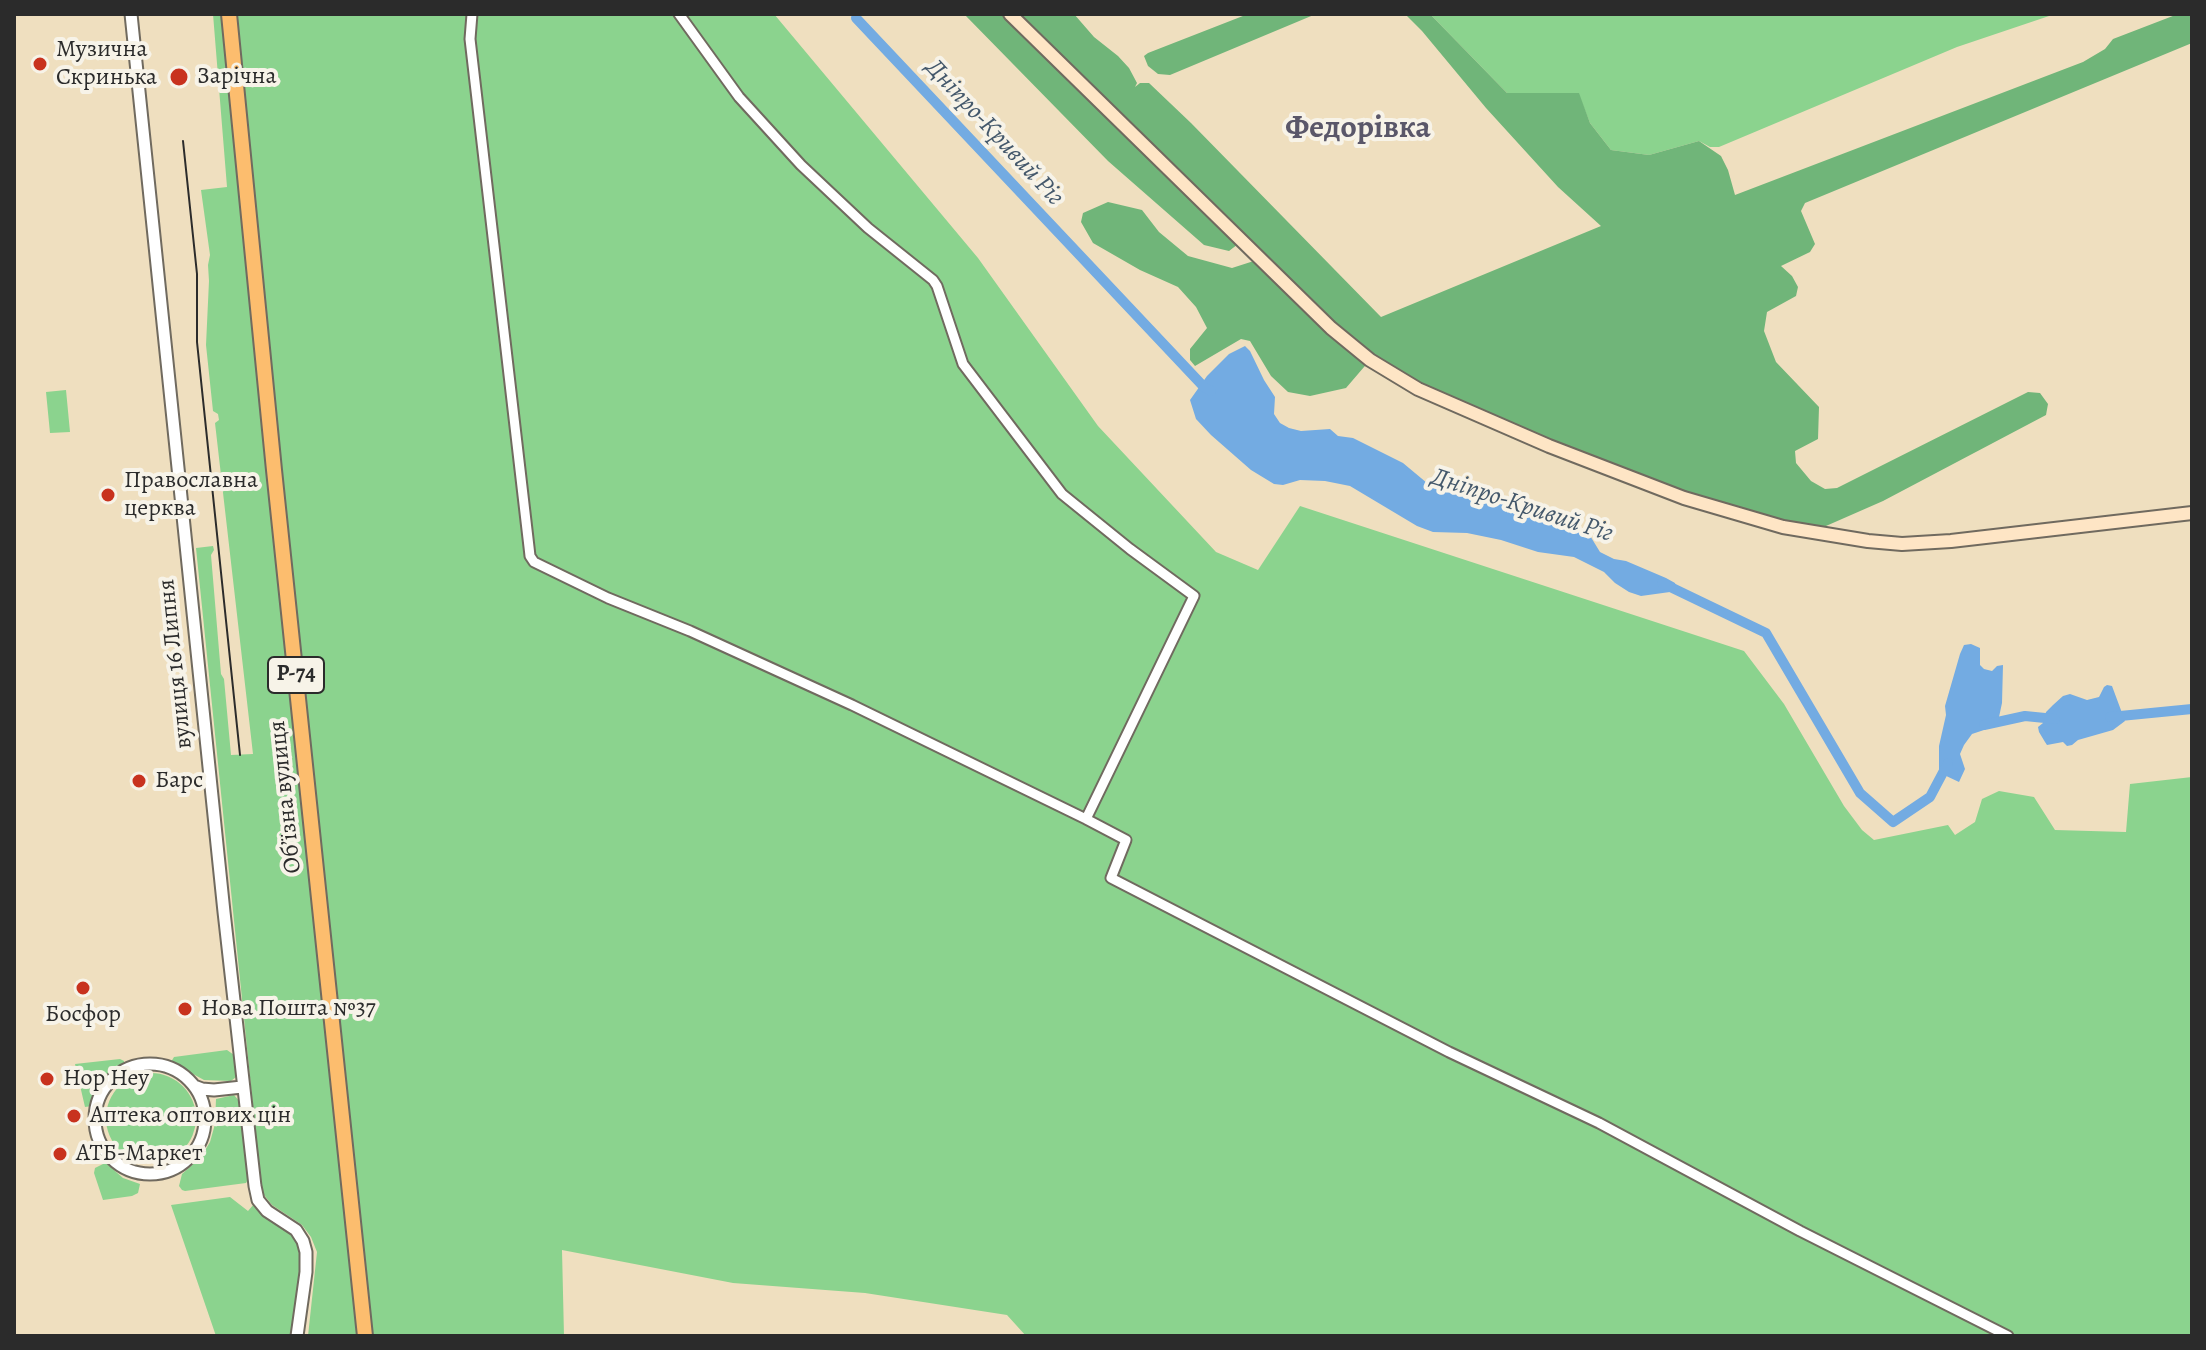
<!DOCTYPE html>
<meta charset="utf-8">
<style>
body{margin:0}
#map{position:relative;width:2206px;height:1350px;overflow:hidden;background:#efdfbf;font-family:Alegreya,serif}
canvas{display:block}
.frame{position:absolute;inset:0;border:16px solid #2b2b2b;pointer-events:none}
</style>
<div id="map">
<canvas width="2206" height="1350"></canvas>
<div class="frame"></div>
</div>
<script>
const context = document.querySelector('canvas').getContext('2d');
context.lineJoin = 'round';
function paint(path, color) { context.fillStyle = color; context.fill(path, 'evenodd'); }
const poly = rows => new Path2D(rows.map(r => 'M' + r).join(''));
function stroke(path, color, width, dash) { context.strokeStyle = color; context.lineWidth = width; context.lineCap = dash ? 'butt' : 'round'; context.setLineDash(dash || []); context.stroke(path); }
function label(font, color, halo, rows, align = 'center') {
  context.font = font + ' Alegreya,serif'; context.lineWidth = 8; context.setLineDash([]); context.textBaseline = 'middle'; context.strokeStyle = halo; context.fillStyle = color; for (const [text, x, y, turn = 0] of rows) {
    context.save(); context.translate(x, y); context.rotate((+turn || 0) * Math.PI / 180); context.textAlign = isNaN(turn) ? turn : align; if (halo) context.strokeText(text, 0, 0); context.fillText(text, 0, 0); context.restore();
  }
}
const green = poly([
 [213,14,774,14,978,258,1098,426,1216,552,1258,570,1300,506,1744,651,1784,704,1844,806,1862,830,1874,840,1948,825,1955,835,1975,822,1982,799,1999,791,2034,797,2055,830,2126,832,2130,784,2192,777,2192,1336,1026,1336,1007,1315,865,1293,733,1283,562,1250,564,1336,308,1336,317,1252,311,1237,302,1225,272,1205,264,1195,261,1185,196,548,213,546,214,550,211,555,221,674,224,679,231,755,253,754,215,423,219,420,218,414,213,411,206,345,209,281,208,265,210,255,201,190,227,187],
 [1430,14,2055,14,1957,47,1719,147,1710,147,1699,141,1649,155,1611,150,1590,123,1578,93,1507,93],
 [66,390,70,432,50,433,46,392],
 [227,1050,234,1055,238,1070,236,1077,231,1081,204,1080,171,1062,174,1057],
 [120,1059,124,1061,124,1066,105,1081,92,1106,85,1107,75,1064],
 '106 1118a45 45 0 1 1 90 0a45 45 0 1 1-90 0Z',
 [234,1095,241,1103,250,1176,246,1183,185,1191,182,1190,179,1186,182,1174,201,1157,210,1142,215,1124,216,1099],
 [103,1164,107,1164,123,1178,140,1184,138,1193,132,1196,103,1200,94,1173,95,1168],
 [230,1197,248,1211,254,1204,293,1235,297,1243,301,1256,301,1272,293,1336,216,1336,171,1205]
]);
const forest = poly([
 [964,14,1074,14,1094,37,1118,56,1129,68,1137,83,1135,87,1140,83,1149,83,1191,123,1381,317,1601,226,1558,187,1486,108,1422,31,1405,14,1430,14,1507,93,1579,93,1590,123,1611,150,1649,155,1699,141,1721,156,1728,170,1735,195,2083,62,2105,49,2113,39,2178,14,2192,14,2192,43,1805,203,1801,211,1815,244,1810,252,1781,266,1792,276,1798,287,1796,296,1767,312,1764,331,1776,362,1819,407,1818,439,1795,451,1796,463,1811,481,1825,489,1837,488,2028,392,2040,393,2048,404,2046,415,1883,501,1810,533,1783,527,1549,446,1370,360,1346,388,1310,396,1288,392,1271,376,1250,341,1241,339,1195,366,1190,360,1190,349,1207,328,1196,307,1178,287,1140,270,1093,243,1081,222,1083,213,1108,202,1142,210,1159,232,1188,256,1232,268,1260,259,1242,241,1229,251,1204,245,1108,161],
 [1248,14,1316,14,1170,75,1158,74,1148,66,1144,56,1148,53]
]);
const water = poly([
 [1245,346,1250,351,1264,380,1275,397,1274,414,1280,423,1289,428,1301,431,1330,429,1338,436,1353,438,1403,463,1433,488,1463,496,1510,503,1543,511,1571,523,1589,534,1600,552,1614,559,1626,561,1666,578,1675,583,1676,587,1670,592,1641,596,1629,592,1615,583,1604,572,1574,557,1538,552,1501,540,1467,533,1433,532,1417,526,1350,486,1325,481,1300,480,1283,485,1274,484,1251,470,1211,435,1196,419,1190,400,1207,376,1229,354],
 [1971,644,1980,648,1980,665,1984,669,1992,671,1997,666,2003,665,2002,703,1999,717,1994,723,1984,730,1972,734,1964,745,1960,754,1965,769,1959,782,1942,774,1939,769,1939,746,1946,715,1945,706,1960,654,1964,645],
 [2107,685,2112,686,2125,721,2113,730,2078,740,2072,745,2067,746,2063,742,2047,745,2045,742,2039,732,2038,727,2043,723,2046,712,2053,705,2063,696,2070,694,2087,700,2099,697,2104,687]
]);
const canal = poly([
 [856,18,1204,387,1211,391],
 [1662,583,1766,633,1860,793,1893,822,1930,797,1948,763],
 [2110,717,2192,709],
 [1984,725,2025,716,2055,719]
]);
const minor = poly([
 [472,14,470,39,529,547,530,556,534,562,608,598,690,631,852,705,1086,819,1194,596,1130,549,1062,494,963,364,937,286,933,280,868,228,801,165,739,97,679,14],
 [1086,819,1126,840,1111,878,1449,1052,1599,1123,1800,1231,2008,1336]
]);
const tertiary = poly([
 [131,14,224,912,255,1186,258,1200,267,1211,296,1230,303,1241,306,1252,306,1272,297,1336],
 '95 1119a55 55 0 1 1 110 0a55 55 0 1 1-110 0Z',
 [194,1086,202,1089,214,1090,242,1087]
]);
const secondary = poly([
 [1010,14,1331,328,1370,360,1418,389,1549,446,1684,498,1783,527,1868,541,1902,544,1951,541,2192,513]
]);
const primary = poly([
 [229,14,274,470,365,1336]
]);
const tram = poly([
 [183,141,197,274,197,342,240,755]
]);
const markers = [
 [40,64,8,"#c8321e"],
 [179,77,10,"#c8321e"],
 [108,495,8,"#c8321e"],
 [139,781,8,"#c8321e"],
 [83,988,8,"#c8321e"],
 [185,1009,8,"#c8321e"],
 [47,1079,8,"#c8321e"],
 [74,1116,8,"#c8321e"],
 [60,1154,8,"#c8321e"]
];
const shields = [
 [296,675,56]
];
const shieldNames = [
 ["Р-74",296,675]
];
const poiNames = [
 ["Музична",56,50],
 ["Скринька",56,78],
 ["Зарічна",197,77],
 ["Православна",124,481],
 ["церква",124,509],
 ["Барс",155,781],
 ["Нова Пошта №37",201,1009],
 ["Босфор",83,1015,"center"],
 ["Hop Hey",63,1079],
 ["Аптека оптових цін",90,1116],
 ["АТБ-Маркет",76,1154]
];
const streetNames = [
 ["вулиця 16 Липня",176,664,-96],
 ["Обʼїзна вулиця",286,797,-96]
];
const waterNames = [
 ["Дніпро-Кривий Ріг",994,133,47],
 ["Дніпро-Кривий Ріг",1522,506,18]
];
const districtNames = [
 ["Федорівка",1358,129]
];
paint(green, '#8bd38e');
paint(forest, '#70b579');
paint(water, '#73abe2');
stroke(canal, '#73abe2', 10);
stroke(minor, '#706a5f', 13);
stroke(tertiary, '#706a5f', 15);
stroke(secondary, '#706a5f', 16);
stroke(primary, '#706a5f', 18);
stroke(minor, '#fff', 9);
stroke(tertiary, '#fff', 11);
stroke(secondary, '#fee5c5', 12);
stroke(primary, '#fcbd6e', 14);
stroke(tram, '#2b2b2b', 2);
for (const [x, y, r, color] of markers) { const dot = new Path2D(); dot.arc(x, y, r, 0, 2 * Math.PI); context.fillStyle = color; context.fill(dot); stroke(dot, '#f7f3e8', 3); }
for (const [x, y, w] of shields) { const box = new Path2D(); box.roundRect(x - w / 2, y - 18, w, 36, 6); context.fillStyle = '#f7f3e8'; context.fill(box); stroke(box, '#2b2b2b', 2); }
label('bold 22px', '#2b2b2b', null, shieldNames);
label('24px', '#2b2b2b', '#f7f3e8', poiNames, 'left');
label('24px', '#2b2b2b', '#f7f3e8', streetNames);
label('italic 26px', '#44586b', '#f7f3e8', waterNames);
label('bold 32px', '#5a5769', '#f7f3e8', districtNames);
</script>
